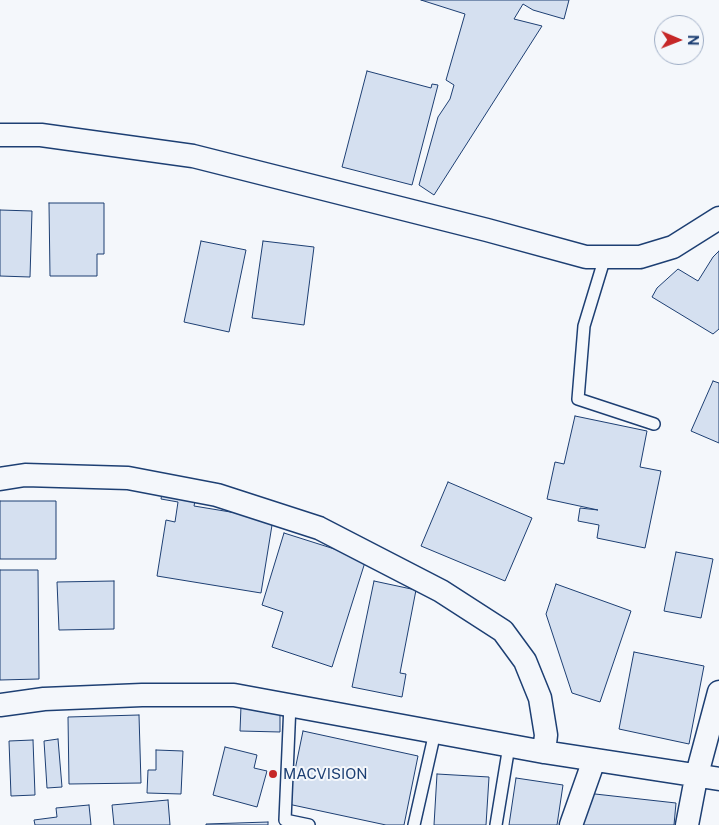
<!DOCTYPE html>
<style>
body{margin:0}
#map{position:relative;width:719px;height:825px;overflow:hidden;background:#f4f7fb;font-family:"Public Sans",sans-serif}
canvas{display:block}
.north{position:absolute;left:654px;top:15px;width:50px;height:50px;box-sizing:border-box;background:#f4f7fb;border:1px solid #9eadc5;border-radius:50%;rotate:91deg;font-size:14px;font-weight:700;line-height:20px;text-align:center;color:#1d3f73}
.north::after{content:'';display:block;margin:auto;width:18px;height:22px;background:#c62828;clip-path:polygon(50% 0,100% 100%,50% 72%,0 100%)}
</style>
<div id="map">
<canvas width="719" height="825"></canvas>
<div class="north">N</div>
</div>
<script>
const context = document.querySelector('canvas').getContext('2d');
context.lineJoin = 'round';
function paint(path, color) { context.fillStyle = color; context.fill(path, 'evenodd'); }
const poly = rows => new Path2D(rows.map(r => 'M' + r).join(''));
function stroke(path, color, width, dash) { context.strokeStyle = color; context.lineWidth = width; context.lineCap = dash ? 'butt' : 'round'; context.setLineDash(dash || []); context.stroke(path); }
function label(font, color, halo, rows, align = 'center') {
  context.font = font + ' "Public Sans",sans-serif'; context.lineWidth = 4; context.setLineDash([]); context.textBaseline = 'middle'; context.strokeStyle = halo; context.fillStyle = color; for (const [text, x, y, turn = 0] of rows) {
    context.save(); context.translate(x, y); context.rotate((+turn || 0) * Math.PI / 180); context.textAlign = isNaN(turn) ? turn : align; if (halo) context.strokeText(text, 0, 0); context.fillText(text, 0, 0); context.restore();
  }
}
const building = poly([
 [421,0,569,0,564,19,533,10,523,4,514,19,542,26,434,195,419,185,438,117,450,99,454,85,446,80,465,14,421,0],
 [367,71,431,88,432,84,438,85,412,185,342,167,367,71],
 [49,203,104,203,104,254,97,254,97,276,50,276,49,203],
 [0,210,32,211,30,277,0,276,0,210],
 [201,241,246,250,229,332,184,322,201,241],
 [263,241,314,247,304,325,252,318,263,241],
 [719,251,719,329,713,334,652,297,657,288,678,269,698,281,713,257,719,251],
 [713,381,719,383,719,443,691,431,713,381],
 [575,416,647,431,640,467,661,471,645,548,597,538,599,525,578,521,580,508,598,510,547,499,555,462,564,464,575,416],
 [448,482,532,518,505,581,421,546,448,482],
 [163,487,197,492,194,506,273,519,261,593,157,576,166,520,175,522,178,502,161,499,163,487],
 [0,501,56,501,56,559,0,559,0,501],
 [284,533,366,559,332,667,272,647,283,612,262,605,284,533],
 [676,552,713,559,701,618,664,611,676,552],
 [0,570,38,570,39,679,0,680,0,570],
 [114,581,114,629,59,630,57,582,114,581],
 [374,581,416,590,400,673,406,674,402,697,352,687,374,581],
 [556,584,631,611,600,702,572,693,546,614,556,584],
 [634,652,704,666,689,744,619,729,634,652],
 [241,706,280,707,280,732,240,731,241,706],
 [139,715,141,783,69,784,68,717,139,715],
 [303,731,418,756,404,825,386,825,288,804,303,731],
 [58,739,62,787,47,788,44,741,58,739],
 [33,740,35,795,11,796,9,741,33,740],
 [225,747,257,755,254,768,267,771,257,807,213,795,225,747],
 [156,750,183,751,181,794,147,793,148,770,156,770,156,750],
 [437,774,489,777,486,825,434,825,437,774],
 [516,778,563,785,557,825,509,825,516,778],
 [586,793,676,803,674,825,583,825,586,793],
 [168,800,170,825,114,825,112,805,168,800],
 [89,805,91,825,35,825,34,820,57,817,56,808,89,805],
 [268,822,268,825,206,825,206,824,268,822]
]);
const service = poly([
 [605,257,584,326,578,399,654,424],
 [290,704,285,820,309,825],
 [414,825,435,732],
 [496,825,509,746]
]);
const minor = poly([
 [0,135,41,135,193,156,487,230,586,257,640,257,673,247,719,218],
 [0,479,25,475,128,478,217,495,319,528,441,591,503,631,525,661,540,698,546,735,544,752],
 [0,705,44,699,142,695,234,695,544,752,719,779],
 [571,825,594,760],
 [687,825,696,778,719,692]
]);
const markers = [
 [273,774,5,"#c62828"]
];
const poiNames = [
 ["MACVISION",283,774]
];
paint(building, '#d5e0f0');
stroke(building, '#1d3f73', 1);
stroke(service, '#1d3f73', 14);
stroke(minor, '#1d3f73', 25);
stroke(service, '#f4f7fb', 11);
stroke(minor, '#f4f7fb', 22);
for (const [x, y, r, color] of markers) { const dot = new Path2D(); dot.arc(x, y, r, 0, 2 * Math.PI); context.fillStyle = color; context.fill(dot); stroke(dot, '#f4f7fb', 2); }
label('15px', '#1d3f73', '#f4f7fb', poiNames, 'left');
</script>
